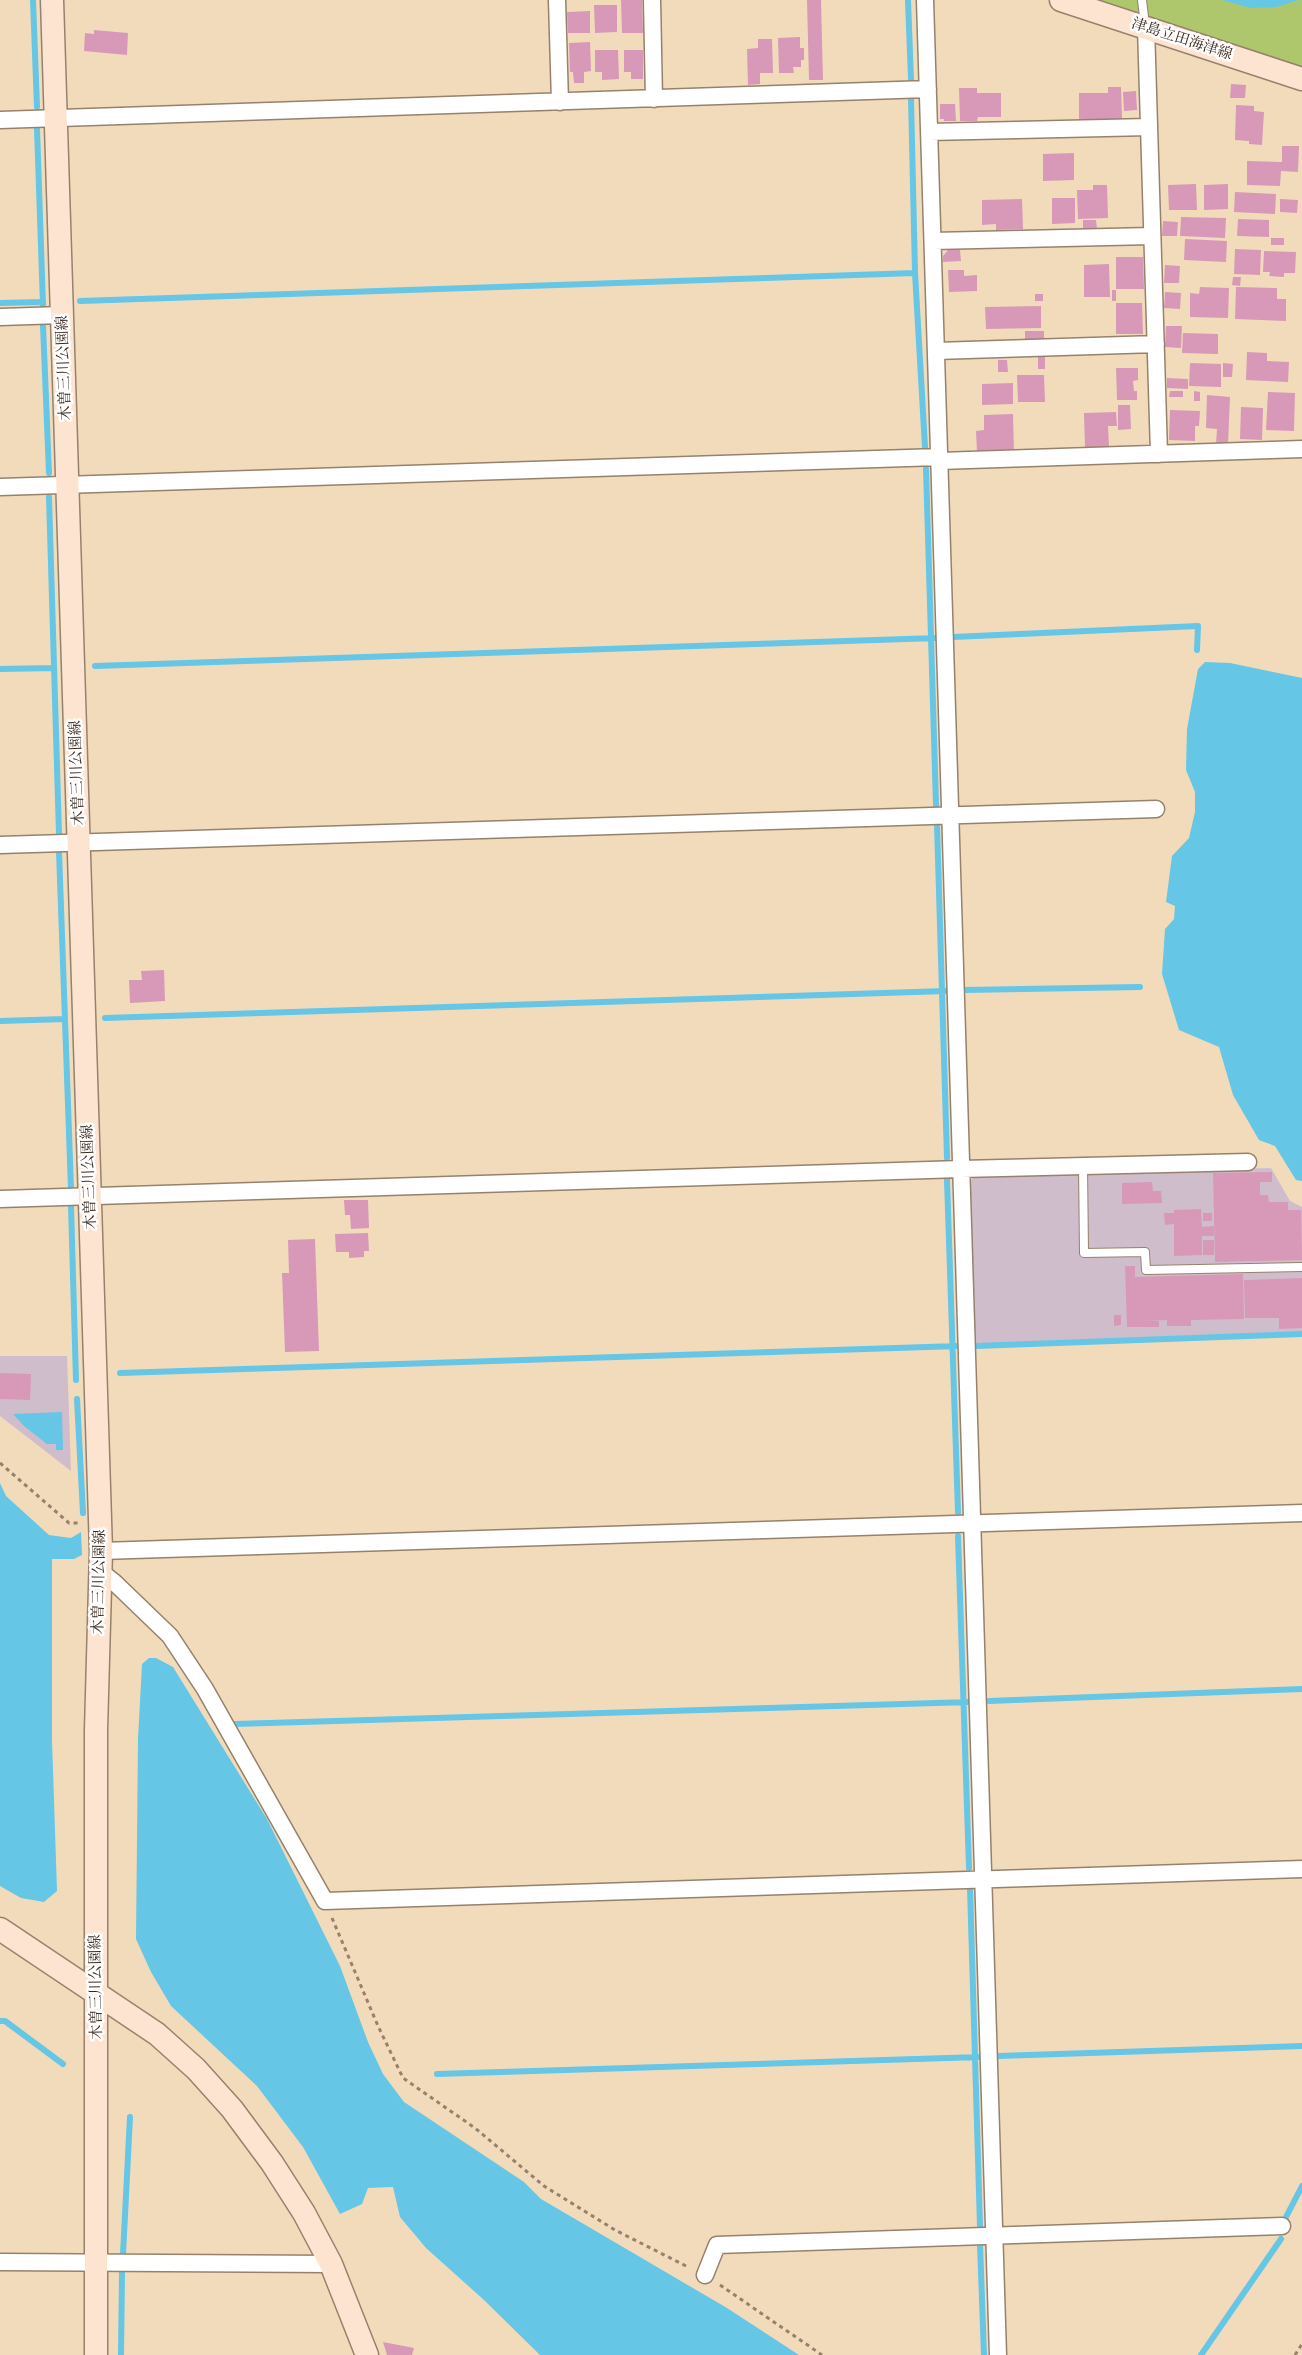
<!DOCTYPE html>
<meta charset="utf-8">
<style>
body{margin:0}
canvas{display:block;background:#f1dbbb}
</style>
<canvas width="1302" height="2355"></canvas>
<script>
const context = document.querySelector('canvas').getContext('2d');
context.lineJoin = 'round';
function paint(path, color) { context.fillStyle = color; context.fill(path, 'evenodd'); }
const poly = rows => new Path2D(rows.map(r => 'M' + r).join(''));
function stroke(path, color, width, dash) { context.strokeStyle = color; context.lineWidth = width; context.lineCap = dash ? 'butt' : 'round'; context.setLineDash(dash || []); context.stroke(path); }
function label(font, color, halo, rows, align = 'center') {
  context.font = font + ' "Libre Caslon Text","Noto Serif JP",serif'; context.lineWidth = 5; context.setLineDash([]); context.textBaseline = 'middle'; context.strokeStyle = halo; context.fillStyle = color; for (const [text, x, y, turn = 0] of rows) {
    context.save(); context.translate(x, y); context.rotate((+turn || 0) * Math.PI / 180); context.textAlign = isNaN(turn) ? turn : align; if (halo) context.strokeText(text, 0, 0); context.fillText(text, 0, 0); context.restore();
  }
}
const industrial = poly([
 [1271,1168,1290,1201,1302,1207,1302,1333,975,1344,970,1182,975,1175],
 [0,1356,67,1356,71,1471,0,1416]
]);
const green = poly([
 [1091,0,1302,0,1302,68]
]);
const water = poly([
 [1222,0,1299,0,1276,7,1251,8],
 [1205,662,1230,663,1302,678,1302,1181,1296,1180,1275,1146,1259,1140,1233,1095,1219,1047,1179,1030,1162,974,1165,929,1174,919,1175,906,1166,902,1172,856,1189,838,1195,812,1195,792,1186,770,1187,729,1198,669],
 [62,1412,63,1450,56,1450,56,1444,47,1444,24,1426,13,1414],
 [0,1483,6,1496,49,1535,71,1538,81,1532,82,1555,74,1559,52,1559,52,1740,57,1891,44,1902,21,1898,0,1886],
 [149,1658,156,1658,173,1667,267,1819,340,1966,368,2042,383,2074,404,2102,524,2182,541,2199,727,2308,799,2355,540,2355,484,2300,426,2248,400,2217,393,2187,368,2188,362,2204,340,2214,303,2147,257,2086,171,2006,151,1972,136,1939,138,1739,142,1664]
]);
const stream = poly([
 [33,0,37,107],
 [908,0,911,79],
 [911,98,915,273,925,447],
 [37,129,43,305],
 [80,301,915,273],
 [0,303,43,302],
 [43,325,49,473],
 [926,469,936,805],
 [49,497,59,834],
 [953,637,1198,626,1197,650],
 [95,666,936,638],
 [0,669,54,668],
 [937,825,947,1158],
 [59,851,71,1189],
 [964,990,1140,987],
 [105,1018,946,991],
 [0,1021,65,1019],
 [947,1180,958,1512],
 [71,1206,76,1380],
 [976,1346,1302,1334],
 [120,1373,958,1346],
 [77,1399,83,1513],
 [958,1536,969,1868],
 [989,1701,1302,1689],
 [235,1724,969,1702],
 [970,1888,980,2226],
 [0,2021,5,2021,63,2064],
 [998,2056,1302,2046],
 [437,2074,980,2057],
 [1285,2219,1302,2186],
 [980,2244,984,2355],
 [123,2254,130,2117],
 [121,2355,122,2273],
 [1201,2355,1281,2239]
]);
const building = poly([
 [621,0,642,0,643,33,622,33],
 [807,0,821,0,823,80,809,80],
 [594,5,617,5,617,32,595,33],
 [590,11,590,33,568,33,567,12],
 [94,30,128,33,127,55,84,51,85,33,94,34],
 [800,37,800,48,804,48,804,60,801,60,801,67,793,67,794,73,779,73,778,38],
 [758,39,772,39,773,73,760,73,760,84,748,85,747,49,758,48],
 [590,42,591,71,584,72,584,83,574,83,573,72,570,72,569,43],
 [595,50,618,50,619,79,602,80,602,72,595,72],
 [624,50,643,50,643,79,631,79,631,72,624,72],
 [1231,84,1246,85,1245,98,1230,98],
 [1108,87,1121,87,1122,119,1079,119,1079,93,1108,93],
 [959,88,977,88,977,93,1001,93,1001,117,978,117,977,121,960,121],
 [1136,91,1137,110,1124,111,1123,92],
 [940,104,955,104,956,121,944,121,944,119,940,119],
 [1236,105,1254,106,1254,111,1264,112,1262,145,1249,144,1249,141,1235,140],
 [1282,146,1299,146,1298,172,1281,171,1280,186,1247,185,1247,161,1282,162],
 [1074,153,1074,180,1043,181,1043,154],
 [1196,184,1197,210,1169,210,1168,185],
 [1228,184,1228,209,1204,210,1204,185],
 [1093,185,1107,185,1108,218,1078,219,1077,190,1093,190],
 [1235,192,1276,194,1275,214,1234,212],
 [1052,198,1075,198,1075,223,1052,224],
 [1022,199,1023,229,996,230,996,224,982,225,982,200],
 [1280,199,1298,200,1297,213,1280,212],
 [1181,217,1226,218,1225,238,1180,236],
 [1238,219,1269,220,1269,237,1237,236],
 [1083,220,1096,220,1097,229,1083,229],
 [1163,221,1178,222,1177,236,1162,236],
 [1271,238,1284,238,1284,245,1271,245],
 [1185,239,1227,241,1226,262,1184,260],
 [1235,249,1261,250,1260,275,1234,274],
 [948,250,960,250,961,261,943,262,943,256],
 [1264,251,1296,252,1295,273,1284,273,1284,277,1269,276,1270,272,1263,272],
 [1116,257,1143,257,1144,289,1116,289],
 [1109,264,1110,297,1084,297,1084,265],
 [1165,265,1180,266,1179,283,1164,283],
 [948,270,964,270,964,276,977,275,977,291,949,292],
 [1233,277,1241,277,1240,286,1232,285],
 [1200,287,1229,288,1228,318,1190,317,1190,293,1199,294],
 [1236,287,1277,288,1277,299,1286,299,1286,321,1235,319],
 [1112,290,1116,290,1116,301,1112,301],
 [1165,292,1181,293,1180,309,1164,308],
 [1035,294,1043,294,1043,301,1035,301],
 [1116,303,1142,303,1143,334,1116,334],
 [1041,306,1041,328,986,329,985,307],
 [1166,326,1182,326,1181,348,1165,347],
 [1025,331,1044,331,1044,340,1025,340],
 [1183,333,1218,334,1218,354,1182,353],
 [1247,352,1267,353,1267,361,1289,362,1288,382,1246,380],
 [1038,357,1045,357,1045,369,1038,369],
 [998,360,1007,360,1008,372,998,372],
 [1190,363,1221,364,1221,387,1189,386],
 [1223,363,1233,364,1232,377,1223,377],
 [1116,368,1138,368,1138,380,1133,381,1134,391,1137,391,1137,400,1117,400],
 [1017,375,1044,375,1045,402,1018,402],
 [1167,378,1188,379,1188,389,1167,388],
 [1013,383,1013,404,982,405,982,384],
 [1170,391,1183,391,1183,397,1169,397],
 [1194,391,1200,392,1200,401,1194,401],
 [1268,392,1295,393,1294,431,1266,430],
 [1207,395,1230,397,1228,445,1216,444,1217,429,1206,428],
 [1118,405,1130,405,1131,429,1118,430],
 [1241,407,1263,408,1262,440,1240,439],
 [1170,410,1200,411,1199,426,1195,426,1195,441,1169,440],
 [1116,412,1117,426,1108,426,1109,447,1085,448,1084,413],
 [1013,414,1014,451,977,452,976,431,984,430,984,415],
 [164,970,165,1001,130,1003,129,980,142,980,141,971],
 [1272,1172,1272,1182,1260,1182,1260,1195,1268,1195,1269,1202,1288,1202,1288,1210,1301,1210,1302,1260,1215,1262,1213,1173],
 [1152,1182,1153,1191,1161,1191,1162,1203,1122,1204,1122,1183],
 [344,1200,368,1200,369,1228,351,1229,350,1215,345,1215],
 [1201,1209,1202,1227,1214,1226,1214,1236,1202,1236,1202,1255,1174,1256,1174,1224,1165,1225,1164,1213,1174,1213,1174,1210],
 [1203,1213,1212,1213,1212,1221,1203,1221],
 [368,1233,369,1251,364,1251,364,1257,349,1258,349,1252,336,1252,335,1234],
 [315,1239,319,1351,285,1352,282,1273,289,1273,288,1240],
 [1203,1240,1214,1240,1214,1255,1203,1255],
 [1125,1266,1135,1266,1135,1277,1243,1274,1244,1319,1191,1320,1191,1326,1167,1326,1167,1320,1147,1321,1159,1321,1159,1327,1127,1327],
 [1302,1278,1302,1328,1279,1329,1279,1318,1245,1318,1244,1280],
 [1114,1315,1121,1315,1121,1325,1114,1326],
 [0,1373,31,1374,30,1400,0,1399],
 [383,2342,414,2348,412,2355,387,2355]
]);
const path = poly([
 [0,1463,69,1523,80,1523],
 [332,1918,378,2026,403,2078,475,2128,544,2186,615,2230,688,2267],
 [720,2285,822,2355],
 [1295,2355,1302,2344]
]);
const lane = poly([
 [1142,0,1145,25],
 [1083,1165,1084,1253,1145,1252,1146,1270,1302,1267]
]);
const street = poly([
 [557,0,560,102],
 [652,0,654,99],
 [925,0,998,2355],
 [1146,27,1159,454],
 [0,120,928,89],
 [929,132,1149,127],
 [933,241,1152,236],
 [0,317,62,315],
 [936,351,1156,344],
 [939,461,1302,449],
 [0,487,939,457],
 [0,845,1156,809],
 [0,1199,961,1169,1248,1162],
 [101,1551,1302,1513],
 [100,1571,115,1583,170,1636,205,1689,325,1901,1302,1869],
 [0,2262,331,2264],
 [705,2275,717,2245,1282,2226]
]);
const secondary = poly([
 [52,0,101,1551,96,1730,96,2355],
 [1061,0,1302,79],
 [0,1929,157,2034,196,2069,232,2109,272,2163,304,2213,331,2264,367,2355]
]);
const streetNames = [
 ["津島立田海津線",1182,39,18],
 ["木曽三川公園線",64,368,-92],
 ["木曽三川公園線",77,773,-92],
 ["木曽三川公園線",89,1177,-92],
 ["木曽三川公園線",99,1582,-89],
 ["木曽三川公園線",96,1987,-91]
];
paint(industrial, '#d0bdcc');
paint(green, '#aec76c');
paint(water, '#66c6e5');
stroke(stream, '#66c6e5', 6);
paint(building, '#d899b8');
stroke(lane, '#96826c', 10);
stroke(street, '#96826c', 19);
stroke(secondary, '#96826c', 25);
stroke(path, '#96826c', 3, [4, 4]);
stroke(lane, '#fff', 8);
stroke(street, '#fff', 16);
stroke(secondary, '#fde4d1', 22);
label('15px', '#3b2a1e', '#fff', streetNames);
</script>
